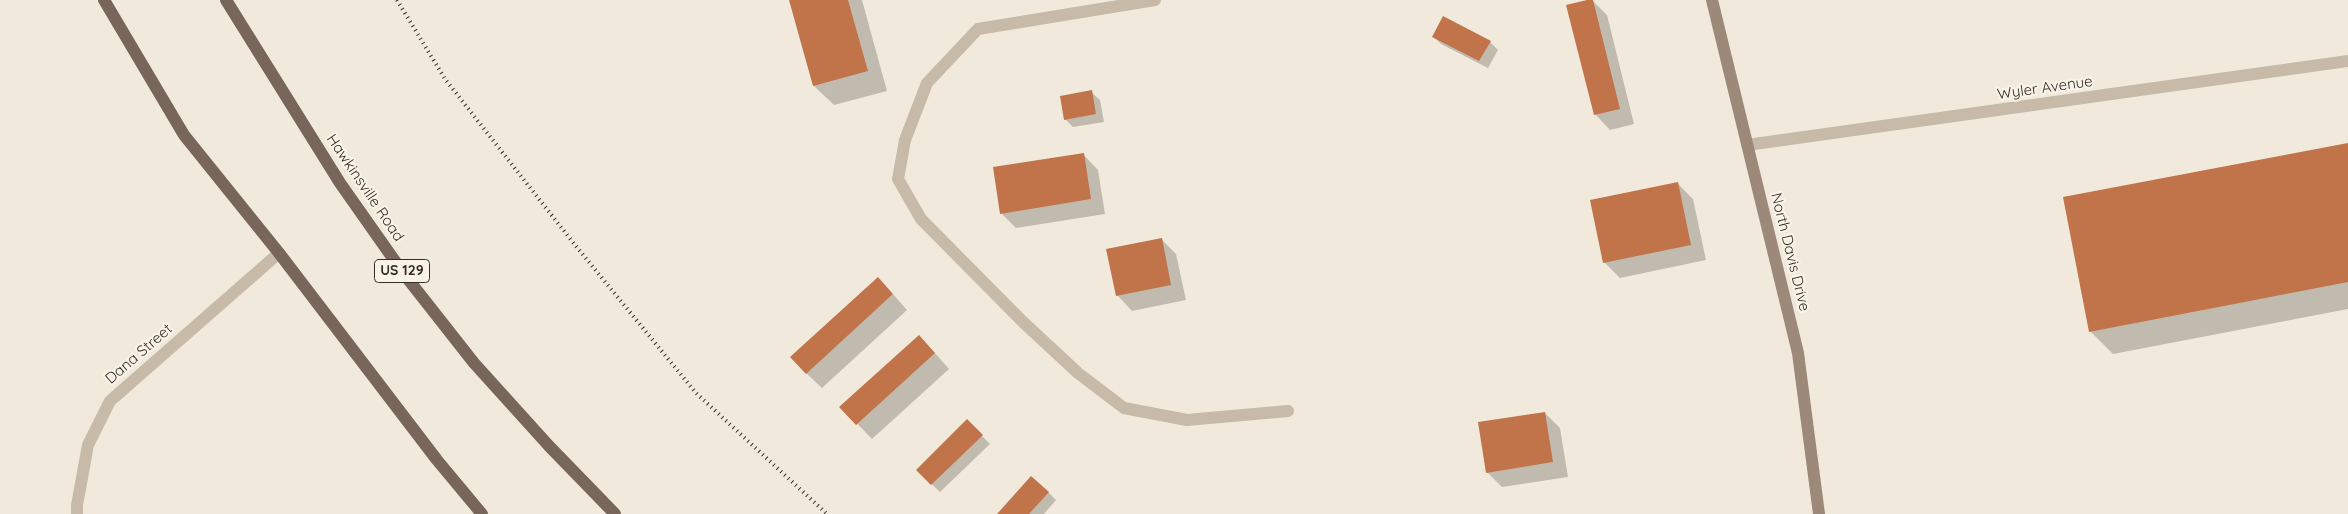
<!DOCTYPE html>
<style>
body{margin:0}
canvas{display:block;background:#f1e9db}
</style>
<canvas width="2348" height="514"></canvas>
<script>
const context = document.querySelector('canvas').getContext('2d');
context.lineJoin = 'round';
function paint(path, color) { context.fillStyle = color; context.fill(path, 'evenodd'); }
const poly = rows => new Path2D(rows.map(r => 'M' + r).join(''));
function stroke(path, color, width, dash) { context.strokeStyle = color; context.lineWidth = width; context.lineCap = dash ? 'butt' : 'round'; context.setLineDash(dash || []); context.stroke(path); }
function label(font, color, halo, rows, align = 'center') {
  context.font = font + ' Quicksand,sans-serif'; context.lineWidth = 4.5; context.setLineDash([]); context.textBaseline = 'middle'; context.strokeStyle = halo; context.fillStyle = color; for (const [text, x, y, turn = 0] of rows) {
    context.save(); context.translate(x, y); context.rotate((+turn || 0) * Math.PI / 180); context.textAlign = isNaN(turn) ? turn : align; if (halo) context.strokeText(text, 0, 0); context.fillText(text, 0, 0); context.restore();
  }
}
const shadow = poly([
 [790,0,862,0,887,91,834,105,814,86],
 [1592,0,1607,15,1634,124,1610,130,1595,114],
 [1433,36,1490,42,1498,50,1488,68,1441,44],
 [1091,92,1100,100,1104,122,1073,127,1065,119],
 [2348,144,2348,309,2113,354,2090,331],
 [1083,154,1098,170,1105,214,1016,228,1001,213],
 [1678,184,1693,199,1706,260,1620,278,1604,262],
 [1161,239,1176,254,1186,300,1132,311,1117,295],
 [893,294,907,310,822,388,806,373],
 [934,352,949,369,872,439,841,407],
 [1545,413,1560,428,1568,477,1502,487,1487,472],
 [967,421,990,444,940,492,917,470],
 [1048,492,1056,500,1044,514,999,514]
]);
const building = poly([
 [789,0,848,0,868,71,813,86],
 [1587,0,1593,0,1620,109,1594,115,1566,5],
 [1443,16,1491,41,1479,61,1432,37],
 [1092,90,1096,114,1064,120,1060,96],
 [2348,143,2348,282,2089,332,2063,197],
 [1084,153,1091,199,1000,214,993,167],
 [1678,182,1691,245,1603,263,1590,200],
 [1162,238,1171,285,1116,296,1106,249],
 [878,277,893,294,806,374,790,357],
 [919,335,935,353,856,425,839,407],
 [1545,412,1553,462,1486,473,1478,422],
 [967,419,983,435,931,485,916,470],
 [1031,476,1049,492,1029,514,997,514]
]);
const street = poly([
 [1155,0,978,29,927,83,905,140,898,179,921,219,1023,322,1078,373,1124,408,1187,420,1288,411],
 [1747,145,2348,61],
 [77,514,77,505,88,445,110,401,279,253]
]);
const secondary = poly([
 [1712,0,1798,353,1819,514]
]);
const primary = poly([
 [104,0,184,135,279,253,437,460,482,514],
 [226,0,340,183,404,274,474,363,549,446,615,514]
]);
const rail = poly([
 [397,0,445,79,575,245,696,393,827,514]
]);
const shields = [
 [402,271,55]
];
const shieldNames = [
 ["US 129",402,271]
];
const streetNames = [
 ["Wyler Avenue",2045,88,-8],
 ["Hawkinsville Road",365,188,56],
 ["North Davis Drive",1790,252,76],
 ["Dana Street",139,354,-41]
];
paint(shadow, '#0003');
paint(building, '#c17349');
stroke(street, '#c8baa8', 12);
stroke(secondary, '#9c8979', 12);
stroke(primary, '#776659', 12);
stroke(rail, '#352d28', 4, [1, 4]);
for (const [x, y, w] of shields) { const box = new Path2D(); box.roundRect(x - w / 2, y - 11.5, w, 23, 4); context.fillStyle = '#f9f3e7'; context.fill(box); stroke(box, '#352d28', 1); }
label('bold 14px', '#352d28', null, shieldNames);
label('15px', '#352d28', '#f9f3e7', streetNames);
</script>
